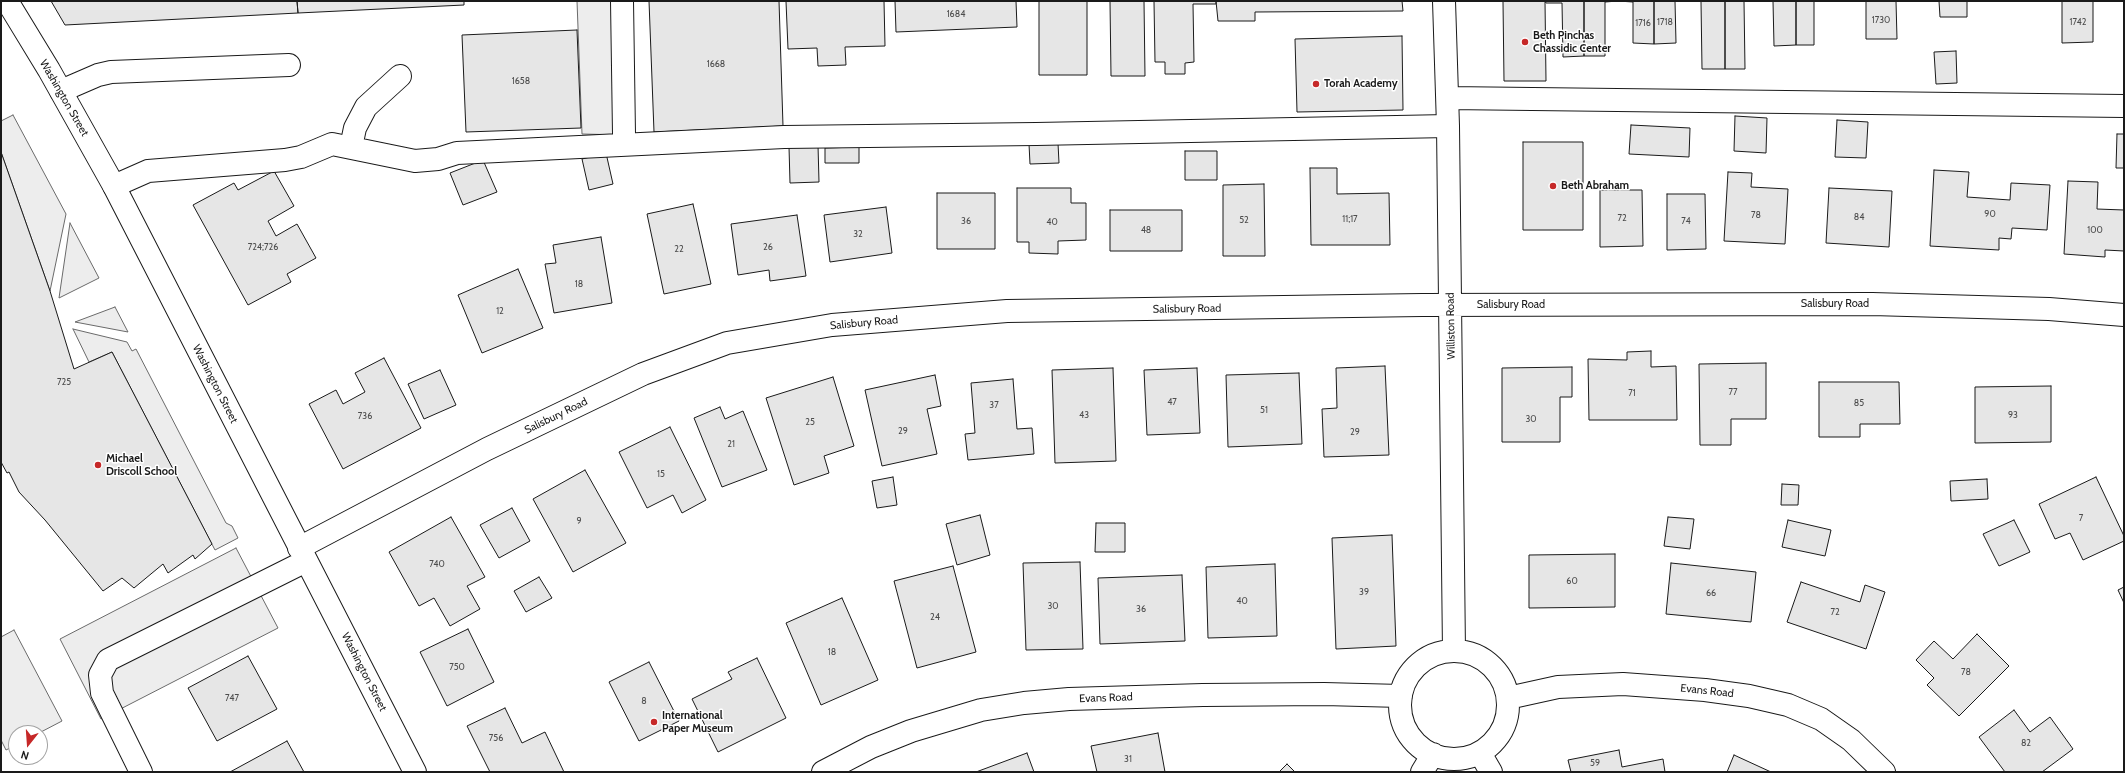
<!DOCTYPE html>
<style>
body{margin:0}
#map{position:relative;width:2125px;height:773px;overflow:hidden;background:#fff;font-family:Cabin,sans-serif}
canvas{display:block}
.frame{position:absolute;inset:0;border:2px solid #1a1a1a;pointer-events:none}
.north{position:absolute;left:8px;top:725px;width:40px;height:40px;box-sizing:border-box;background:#fff;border:1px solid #a3a3a3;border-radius:50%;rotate:197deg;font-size:11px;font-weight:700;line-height:16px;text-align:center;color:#1a1a1a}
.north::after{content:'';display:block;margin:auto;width:14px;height:18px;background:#c62828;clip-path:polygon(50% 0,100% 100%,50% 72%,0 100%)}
</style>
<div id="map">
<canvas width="2125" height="773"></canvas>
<div class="frame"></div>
<div class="north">N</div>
</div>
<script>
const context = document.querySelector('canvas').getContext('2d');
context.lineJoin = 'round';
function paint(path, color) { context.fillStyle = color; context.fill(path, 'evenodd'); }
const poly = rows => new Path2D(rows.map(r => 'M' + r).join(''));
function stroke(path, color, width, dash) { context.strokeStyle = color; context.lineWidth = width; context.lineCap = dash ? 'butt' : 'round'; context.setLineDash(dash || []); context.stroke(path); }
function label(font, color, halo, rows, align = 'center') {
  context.font = font + ' Cabin,sans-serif'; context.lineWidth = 3; context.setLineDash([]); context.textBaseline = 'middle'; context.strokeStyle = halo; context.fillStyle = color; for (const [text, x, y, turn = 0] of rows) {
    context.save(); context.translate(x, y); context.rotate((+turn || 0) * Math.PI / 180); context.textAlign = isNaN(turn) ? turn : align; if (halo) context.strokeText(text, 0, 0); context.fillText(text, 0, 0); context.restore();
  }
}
const built = poly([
 [577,1,621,1,623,135,582,134,577,1],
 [13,115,66,214,50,291,1,152,1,121,13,115],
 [70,223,99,278,59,298,70,223],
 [115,307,128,332,75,322,115,307],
 [73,329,127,342,132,351,136,349,226,523,232,526,238,538,215,550,112,352,89,362,73,329],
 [236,548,278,628,101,719,60,639,236,548],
 [14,630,62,721,39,733,16,733,16,745,6,750,1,740,1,637,14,630]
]);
const building = poly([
 [51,1,297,1,298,13,65,25,51,1],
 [297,1,464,1,464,5,298,13,297,1],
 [649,1,779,1,783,126,654,132,649,1],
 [786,1,884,1,885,46,845,47,846,65,818,66,817,48,788,49,786,1],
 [895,1,1016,1,1017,27,896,32,895,1],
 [1039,1,1087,1,1087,75,1039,75,1039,1],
 [1110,1,1144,1,1145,76,1111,76,1110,1],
 [1154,1,1216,1,1216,4,1193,4,1194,62,1185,63,1185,74,1165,74,1165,62,1155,62,1154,1],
 [1216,1,1402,1,1403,11,1255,12,1255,21,1218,21,1216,1],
 [1503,1,1545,1,1546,81,1504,81,1503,1],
 [1545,1,1584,1,1584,56,1563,57,1562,3,1546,3,1545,1],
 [1584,1,1618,1,1605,2,1605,56,1584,56,1584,1],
 [1618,1,1654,1,1654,44,1633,43,1633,2,1618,1],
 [1654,1,1685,1,1675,1,1676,43,1654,44,1654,1],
 [1701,1,1725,1,1725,69,1702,69,1701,1],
 [1725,1,1744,1,1745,69,1725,69,1725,1],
 [1773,1,1796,1,1796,45,1774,46,1773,1],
 [1796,1,1814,1,1814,45,1796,45,1796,1],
 [1866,1,1896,1,1897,39,1866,39,1866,1],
 [1939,1,1967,1,1967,17,1940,17,1939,1],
 [2062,1,2093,1,2093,42,2062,43,2062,1],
 [577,30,581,128,466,132,462,35,577,30],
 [1402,36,1403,110,1297,112,1295,39,1402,36],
 [1956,51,1957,83,1936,84,1934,52,1956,51],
 [1735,116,1767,118,1766,153,1734,151,1735,116],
 [1837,120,1868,122,1866,158,1835,157,1837,120],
 [1631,125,1690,128,1689,157,1629,154,1631,125],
 [2117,134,2124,134,2124,168,2116,168,2117,134],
 [1523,142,1583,142,1583,230,1523,230,1523,142],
 [1058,143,1059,163,1030,164,1029,144,1058,143],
 [818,145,819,182,790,183,789,147,818,145],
 [859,147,859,163,825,163,825,148,859,147],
 [1185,151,1217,151,1217,180,1185,180,1185,151],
 [1,152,50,291,74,369,112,352,212,544,195,559,193,555,168,573,163,564,134,588,122,578,103,591,45,520,19,492,9,472,7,473,1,462,1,152],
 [606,153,613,184,589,190,582,159,606,153],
 [483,160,497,192,463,205,450,173,483,160],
 [1310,168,1337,168,1337,194,1389,193,1390,245,1311,245,1310,168],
 [1934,170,1969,172,1967,197,2010,200,2011,183,2050,185,2047,230,2012,228,2011,239,1999,238,1999,250,1930,246,1934,170],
 [274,171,294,206,268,221,276,236,297,224,316,258,287,274,291,282,248,305,193,205,234,183,238,190,274,171],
 [1728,172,1752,173,1751,187,1788,189,1785,244,1724,241,1728,172],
 [2068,181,2098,182,2097,209,2124,210,2124,251,2105,250,2105,257,2064,254,2068,181],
 [1264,184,1265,256,1223,256,1223,185,1264,184],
 [1017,188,1071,188,1071,203,1086,203,1086,240,1058,241,1058,254,1029,253,1029,242,1017,242,1017,188],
 [1829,188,1892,191,1889,247,1826,243,1829,188],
 [1600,190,1642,190,1643,246,1600,247,1600,190],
 [937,193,995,193,995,249,937,249,937,193],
 [1667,194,1705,194,1706,249,1667,250,1667,194],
 [693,204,711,284,664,294,647,214,693,204],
 [886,207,892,253,830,262,824,215,886,207],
 [1110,210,1182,210,1182,251,1110,251,1110,210],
 [797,215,806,276,770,281,769,270,738,275,731,224,797,215],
 [601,237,612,303,554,313,545,264,556,263,553,245,601,237],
 [518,269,543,328,482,353,458,295,518,269],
 [1651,351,1651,367,1676,366,1677,420,1589,420,1588,359,1627,360,1627,352,1651,351],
 [384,358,421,428,343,469,309,404,336,390,343,404,365,392,355,373,384,358],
 [1766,363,1766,419,1731,419,1731,445,1700,445,1699,364,1766,363],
 [1385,366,1389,455,1324,457,1322,409,1337,408,1336,368,1385,366],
 [1572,367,1572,397,1560,397,1560,442,1502,442,1502,368,1572,367],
 [1113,368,1116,461,1055,463,1052,370,1113,368],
 [1197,368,1200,433,1147,435,1144,370,1197,368],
 [440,370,456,405,424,419,408,384,440,370],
 [1299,373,1302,444,1228,447,1226,375,1299,373],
 [935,375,941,406,927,409,937,454,882,466,865,390,935,375],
 [833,377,854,446,824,456,829,473,794,485,766,398,833,377],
 [1013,379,1017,429,1032,428,1034,454,968,460,965,434,975,433,971,383,1013,379],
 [1819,382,1899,382,1900,424,1860,424,1860,437,1819,437,1819,382],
 [2051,386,2051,442,1975,443,1975,387,2051,386],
 [720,407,725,419,743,411,767,470,722,487,694,418,720,407],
 [670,427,706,500,682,513,673,495,647,508,619,452,670,427],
 [585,470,626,543,573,572,533,499,585,470],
 [893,477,897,505,877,508,872,481,893,477],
 [2096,477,2124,536,2124,541,2083,560,2070,533,2055,539,2039,504,2096,477],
 [1987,479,1988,499,1951,501,1950,481,1987,479],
 [1782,484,1799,485,1798,505,1781,505,1782,484],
 [512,508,530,541,499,558,480,525,512,508],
 [980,515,990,555,957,565,946,524,980,515],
 [451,517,485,577,467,586,480,609,450,626,434,598,419,606,389,552,451,517],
 [1668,517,1694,519,1690,549,1664,546,1668,517],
 [1788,520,1831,530,1825,556,1782,547,1788,520],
 [2014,520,2030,552,1999,566,1983,534,2014,520],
 [1096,523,1125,523,1125,552,1095,552,1096,523],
 [1392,535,1396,646,1336,649,1332,538,1392,535],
 [1615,554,1615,607,1529,608,1529,555,1615,554],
 [1080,562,1083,649,1026,650,1023,563,1080,562],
 [1671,563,1756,572,1751,622,1666,614,1671,563],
 [1275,564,1277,636,1208,638,1206,567,1275,564],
 [953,566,976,652,917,668,894,581,953,566],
 [1182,575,1185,641,1100,644,1098,578,1182,575],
 [539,577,552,598,526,612,514,591,539,577],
 [1801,582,1860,602,1865,585,1885,592,1866,649,1787,622,1801,582],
 [2124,587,2124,603,2118,590,2124,587],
 [842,598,878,680,821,705,786,623,842,598],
 [468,629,494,682,447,706,420,652,468,629],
 [1977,634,2009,666,1959,716,1927,685,1934,678,1916,660,1934,641,1953,659,1977,634],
 [248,656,277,709,217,741,188,688,248,656],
 [757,658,786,718,718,752,692,699,732,679,728,672,757,658],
 [649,662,679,721,639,741,609,682,649,662],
 [505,708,522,743,545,732,564,772,490,772,467,726,505,708],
 [2014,710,2030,732,2050,717,2073,749,2042,772,2005,772,1979,737,2014,710],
 [1158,733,1165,772,1097,772,1091,746,1158,733],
 [287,741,304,772,230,772,287,741],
 [1619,750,1622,767,1663,759,1665,772,1571,772,1568,760,1619,750],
 [1027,753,1034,772,976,772,1027,753],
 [1734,755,1771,772,1727,772,1734,755],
 [1287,764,1295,772,1279,772,1287,764]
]);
const minor = poly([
 [622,1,624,134],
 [1444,1,1448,126,1454,651],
 [61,91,98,75,111,72,289,65],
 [1448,98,2124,106],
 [351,147,355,128,366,107,400,76],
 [114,186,148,171,285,160,301,157,332,144,415,161,438,159,457,153,784,137,1036,134,1448,126],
 [299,548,487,449,643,374,727,343,832,325,1007,311,1422,305,1872,304,2049,309,2124,315],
 '1400 705a54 54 0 1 1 108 0a54 54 0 1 1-108 0Z',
 [1508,698,1558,687,1623,684,1705,690,1749,696,1788,705,1821,719,1851,740,1884,772],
 [1480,753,1491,772],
 [141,772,102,693,100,675,108,660,306,561],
 [823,772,871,747,911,731,981,710,1024,703,1069,699,1203,695,1324,694,1401,696],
 [1422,772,1433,754]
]);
const major = poly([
 [7,1,49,70,114,186,415,772]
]);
const markers = [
 [1525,42,4,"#c62828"],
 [1316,84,4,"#c62828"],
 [1553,186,4,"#c62828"],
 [98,465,4,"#c62828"],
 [654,722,4,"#c62828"]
];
const numberNames = [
 ["1684",956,14],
 ["1730",1881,20],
 ["1718",1665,22],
 ["1742",2078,22],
 ["1716",1643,23],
 ["1668",716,64],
 ["1658",521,81],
 ["90",1990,214],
 ["78",1756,215],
 ["84",1859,217],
 ["72",1622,218],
 ["11;17",1350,219],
 ["52",1244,220],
 ["36",966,221],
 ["74",1686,221],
 ["40",1052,222],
 ["48",1146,230],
 ["100",2095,230],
 ["32",858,234],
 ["724;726",263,247],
 ["26",768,247],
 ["22",679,249],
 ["18",579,284],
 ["12",500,311],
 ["725",64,382],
 ["77",1733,392],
 ["71",1632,393],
 ["47",1172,402],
 ["85",1859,403],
 ["37",994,405],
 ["51",1264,410],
 ["43",1084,415],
 ["93",2013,415],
 ["736",365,416],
 ["30",1531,419],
 ["25",810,422],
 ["29",903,431],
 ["29",1355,432],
 ["21",731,444],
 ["15",661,474],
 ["7",2081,518],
 ["9",579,521],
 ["740",437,564],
 ["60",1572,581],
 ["39",1364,592],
 ["66",1711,593],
 ["40",1242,601],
 ["30",1053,606],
 ["36",1141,609],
 ["72",1835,612],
 ["24",935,617],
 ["18",832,652],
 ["750",457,667],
 ["78",1966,672],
 ["747",232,698],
 ["8",644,701],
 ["756",496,738],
 ["82",2026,743],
 ["31",1128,759],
 ["59",1595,763]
];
const poiNames = [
 ["Beth Pinchas",1533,36],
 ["Chassidic Center",1533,49],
 ["Torah Academy",1324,84],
 ["Beth Abraham",1561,186],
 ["Michael",106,459],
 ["Driscoll School",106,472],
 ["International",662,716],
 ["Paper Museum",662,729]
];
const streetNames = [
 ["Washington Street",64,98,60],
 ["Salisbury Road",1835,304],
 ["Salisbury Road",1511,305],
 ["Salisbury Road",1187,309,-1],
 ["Salisbury Road",864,323,-5],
 ["Williston Road",1451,326,-91],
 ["Washington Street",215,384,63],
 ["Salisbury Road",556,416,-26],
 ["Washington Street",364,672,63],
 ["Evans Road",1707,691,6],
 ["Evans Road",1106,698,-2]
];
paint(built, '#ededed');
stroke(built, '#6a6a6a', 1);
paint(building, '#e6e6e6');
stroke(building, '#1a1a1a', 1);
stroke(minor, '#1a1a1a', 24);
stroke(major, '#1a1a1a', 24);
stroke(minor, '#fff', 22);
stroke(major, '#fff', 22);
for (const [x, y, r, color] of markers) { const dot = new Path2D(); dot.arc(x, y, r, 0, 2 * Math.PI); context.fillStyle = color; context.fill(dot); stroke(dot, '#fff', 1.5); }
label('9px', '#4d4d4d', null, numberNames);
label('bold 11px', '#1a1a1a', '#fff', poiNames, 'left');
label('11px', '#1a1a1a', '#fff', streetNames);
</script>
